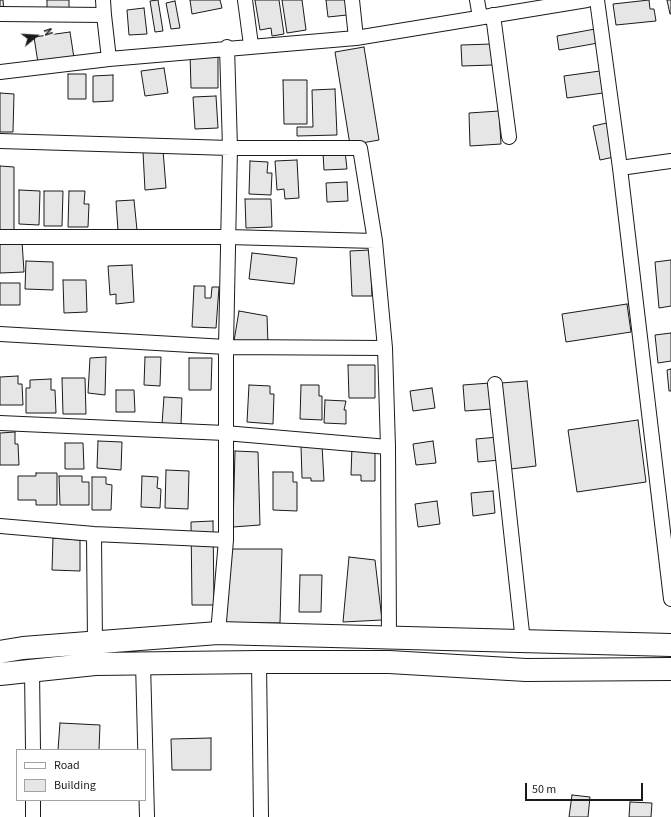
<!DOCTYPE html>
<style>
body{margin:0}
#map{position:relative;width:671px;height:817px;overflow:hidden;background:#fff;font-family:"Source Sans 3",sans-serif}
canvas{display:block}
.legend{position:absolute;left:16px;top:749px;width:130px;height:52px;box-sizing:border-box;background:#fff;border:1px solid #a3a3a3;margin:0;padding:5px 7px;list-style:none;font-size:12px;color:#1a1a1a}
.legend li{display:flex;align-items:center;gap:8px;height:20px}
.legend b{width:20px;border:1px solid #a3a3a3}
.north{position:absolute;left:16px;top:16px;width:40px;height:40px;-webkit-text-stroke:3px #fff;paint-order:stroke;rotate:72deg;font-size:11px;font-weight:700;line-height:16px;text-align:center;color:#1a1a1a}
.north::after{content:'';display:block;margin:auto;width:14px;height:18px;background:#1a1a1a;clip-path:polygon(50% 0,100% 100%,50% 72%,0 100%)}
.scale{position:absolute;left:525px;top:783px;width:118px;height:18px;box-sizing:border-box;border:2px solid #1a1a1a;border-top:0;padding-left:5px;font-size:12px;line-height:14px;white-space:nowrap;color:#1a1a1a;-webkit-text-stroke:3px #fff;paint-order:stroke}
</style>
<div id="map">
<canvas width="671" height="817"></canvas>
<ul class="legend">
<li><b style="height:5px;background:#fff"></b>Road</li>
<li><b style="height:11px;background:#e6e6e6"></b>Building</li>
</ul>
<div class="north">N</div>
<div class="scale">50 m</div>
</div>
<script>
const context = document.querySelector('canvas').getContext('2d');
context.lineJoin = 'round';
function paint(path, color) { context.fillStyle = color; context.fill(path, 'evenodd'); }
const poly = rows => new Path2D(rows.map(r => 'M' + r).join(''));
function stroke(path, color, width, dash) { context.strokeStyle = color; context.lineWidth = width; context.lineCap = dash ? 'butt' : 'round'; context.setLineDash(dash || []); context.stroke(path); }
const building = poly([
 [0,0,3,0,4,13,0,13,0,0],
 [47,0,69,0,69,9,47,10,47,0],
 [158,0,163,31,155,32,150,1,158,0],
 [190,0,220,0,222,8,192,14,190,0],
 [255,0,279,0,284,34,272,36,271,28,260,30,255,0],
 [282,0,302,0,306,30,287,33,282,0],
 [326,0,346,0,347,15,328,17,326,0],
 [649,0,650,9,654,9,656,21,616,25,613,4,649,0],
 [667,0,671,0,671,14,670,14,667,0],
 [175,1,180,28,171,29,166,3,175,1],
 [144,8,147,34,129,35,127,10,144,8],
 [595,29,598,43,559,50,557,36,595,29],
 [70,32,74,58,38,63,34,37,70,32],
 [492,44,493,65,462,66,461,45,492,44],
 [364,47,379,140,350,145,335,52,364,47],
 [190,53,218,53,218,88,191,88,190,53],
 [164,68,168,93,145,96,141,71,164,68],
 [600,71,603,93,567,98,564,76,600,71],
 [68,74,86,74,86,99,68,99,68,74],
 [113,75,113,101,93,102,93,76,113,75],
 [283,80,307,80,307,124,284,124,283,80],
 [335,89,337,135,297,136,297,127,313,127,312,90,335,89],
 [0,93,14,94,13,132,0,132,0,93],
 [216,96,218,128,195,129,193,97,216,96],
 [499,111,501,144,470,146,469,113,499,111],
 [607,123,614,157,600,160,593,126,607,123],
 [163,150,166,188,145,190,143,152,163,150],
 [345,151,347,169,324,170,323,153,345,151],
 [297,160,299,198,285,199,284,189,277,190,275,161,297,160],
 [250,161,268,162,267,173,272,173,271,195,249,194,250,161],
 [0,166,14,167,14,232,0,235,0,166],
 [347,182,348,201,327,202,326,183,347,182],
 [19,190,40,191,39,225,19,224,19,190],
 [44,191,63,191,62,226,44,226,44,191],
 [69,191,85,191,84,204,89,204,88,227,68,227,69,191],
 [245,199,271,199,272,227,246,228,245,199],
 [134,200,137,230,118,231,116,201,134,200],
 [22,241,24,272,0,273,0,242,22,241],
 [370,250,372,296,352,296,350,251,370,250],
 [252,253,297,258,294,284,249,279,252,253],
 [671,260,671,306,659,308,655,262,671,260],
 [26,261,53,262,53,290,25,289,26,261],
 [132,265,134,302,116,304,116,294,110,295,108,266,132,265],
 [63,280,86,280,87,312,64,313,63,280],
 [0,283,20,283,20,305,0,305,0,283],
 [194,286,205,286,205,298,211,298,212,287,219,287,216,328,192,327,194,286],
 [627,304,631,332,566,342,562,314,627,304],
 [239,311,267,316,268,344,234,341,239,311],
 [671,333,671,361,658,363,655,335,671,333],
 [106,357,105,395,88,393,90,358,106,357],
 [145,357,161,357,160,386,144,385,145,357],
 [189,358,212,358,211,390,189,390,189,358],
 [348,365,375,365,375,398,349,398,348,365],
 [671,369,671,391,669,391,667,370,671,369],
 [18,376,18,384,22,384,23,405,0,405,0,377,18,376],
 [62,378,85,378,86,414,63,414,62,378],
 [51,379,51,390,55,390,56,413,26,413,26,388,30,388,30,380,51,379],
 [527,381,536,466,511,469,501,383,527,381],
 [490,383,492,409,465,411,463,385,490,383],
 [249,385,270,386,270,394,274,394,273,424,247,422,249,385],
 [301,385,319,385,319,396,322,396,322,420,300,419,301,385],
 [432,388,435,408,413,411,410,391,432,388],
 [116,390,134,390,135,412,116,412,116,390],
 [164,397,182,398,181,425,162,424,164,397],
 [325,400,346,401,344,410,346,410,346,424,324,423,325,400],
 [638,420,646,482,577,492,568,430,638,420],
 [15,432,15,444,18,444,19,465,0,465,0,433,15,432],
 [498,437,500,460,478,462,476,439,498,437],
 [98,441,122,442,121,470,97,468,98,441],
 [433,441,436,463,416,465,413,444,433,441],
 [65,443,83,443,84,469,65,469,65,443],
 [322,445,324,481,311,481,311,478,302,478,301,446,322,445],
 [352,446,375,447,375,481,361,481,361,475,351,475,352,446],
 [235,451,258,452,260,525,233,527,235,451],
 [166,470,189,471,188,509,165,508,166,470],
 [273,472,293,472,293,482,297,482,297,511,273,510,273,472],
 [36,473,57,473,57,505,36,505,36,500,18,500,18,476,36,476,36,473],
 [59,476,82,476,82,482,89,482,89,505,60,505,59,476],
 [142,476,158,477,157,488,161,489,160,508,141,507,142,476],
 [92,477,106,477,106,484,112,485,111,510,92,510,92,477],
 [493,491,495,513,473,516,471,493,493,491],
 [437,501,440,524,418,527,415,504,437,501],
 [213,521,214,605,192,605,191,522,213,521],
 [53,538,80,540,80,571,52,570,53,538],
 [229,549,282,549,280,623,226,623,229,549],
 [349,557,375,560,382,620,343,622,349,557],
 [300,575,322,575,321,612,299,612,300,575],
 [60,723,100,725,99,750,58,750,60,723],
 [211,738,211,770,172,770,171,739,211,738],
 [572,795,590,797,588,817,569,817,572,795],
 [630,802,652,803,651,817,629,817,630,802]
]);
const street = poly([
 [103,0,104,15],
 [245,0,251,45],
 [352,0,356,38],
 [477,0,480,17],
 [597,0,620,168],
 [0,14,104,15,109,59],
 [493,15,509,137],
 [0,72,109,59,356,38,587,0],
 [0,141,230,148,360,148,375,241,385,348,388,447,389,638],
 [671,161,620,168,671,599],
 [0,237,228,237,375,241],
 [0,334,226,347,385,348],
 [495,384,523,642],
 [0,423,225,433,388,447],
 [0,526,94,534,226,540],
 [94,534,95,644],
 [218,633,226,540,226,347,230,148,227,47],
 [259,662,261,817],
 [143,663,147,817],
 [32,670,33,750],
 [33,800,33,817]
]);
const highway = poly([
 [0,652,23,648,218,633,671,645],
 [0,674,95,664,259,662,389,662,526,670,671,669]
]);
paint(building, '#e6e6e6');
stroke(building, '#1a1a1a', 1);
stroke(street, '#1a1a1a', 16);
stroke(highway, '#1a1a1a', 24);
stroke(street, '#fff', 14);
stroke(highway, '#fff', 22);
</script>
